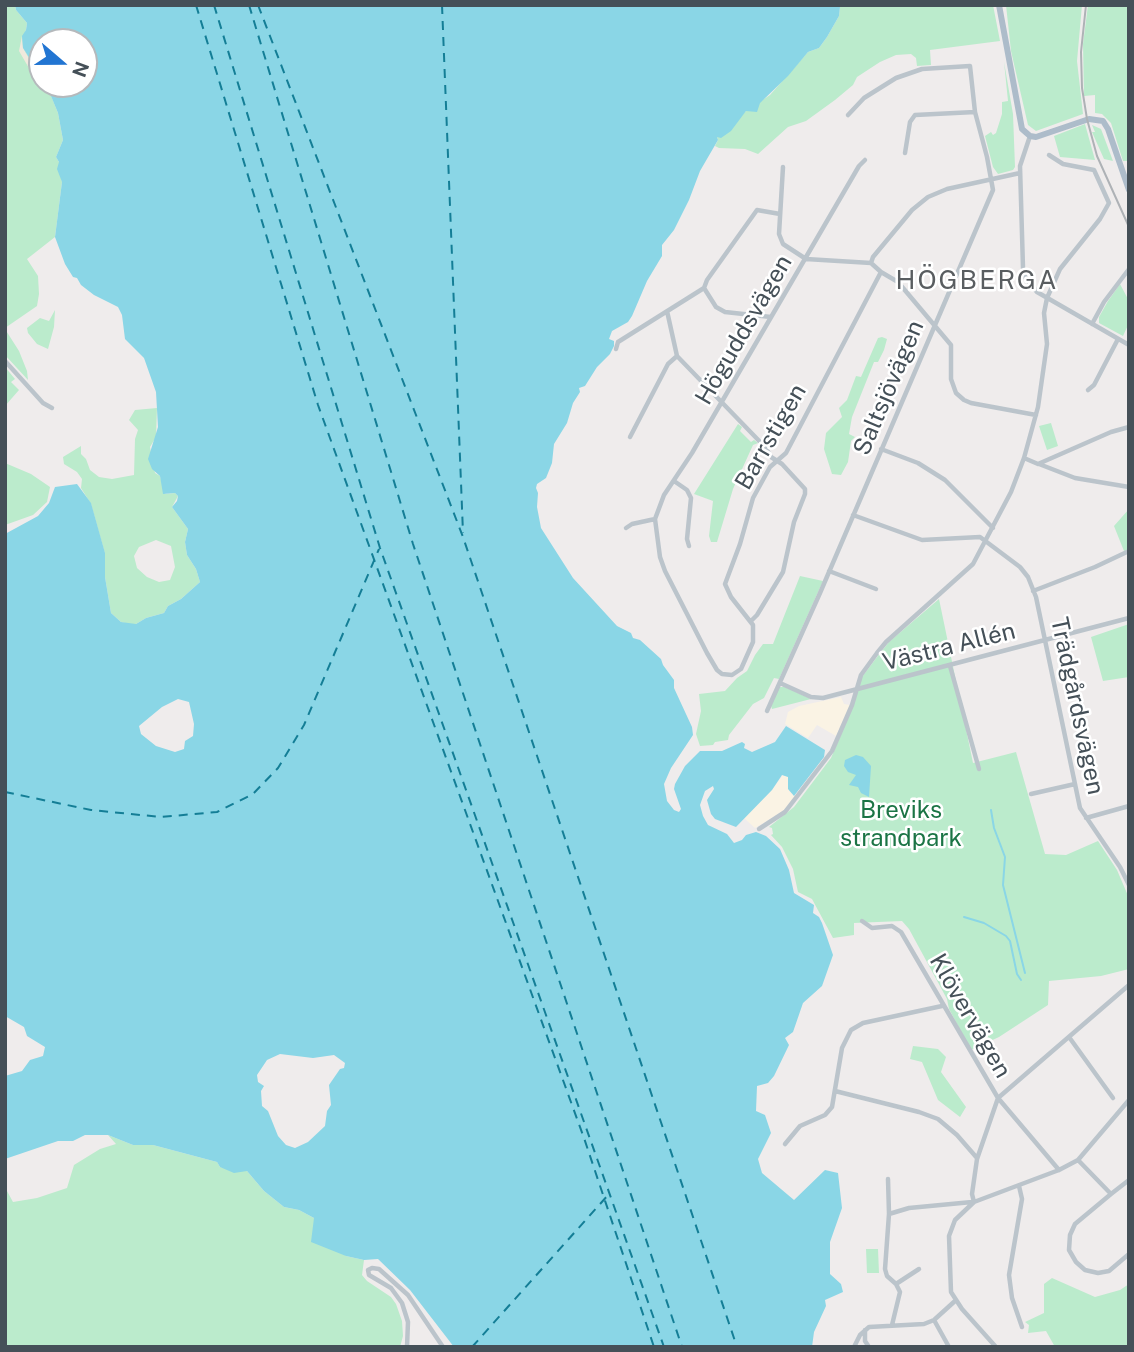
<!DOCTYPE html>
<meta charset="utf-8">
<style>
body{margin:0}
#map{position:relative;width:1134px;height:1352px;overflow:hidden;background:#efecec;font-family:"Public Sans",sans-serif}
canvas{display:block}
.frame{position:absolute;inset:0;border:7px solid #455058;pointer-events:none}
.north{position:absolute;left:28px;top:28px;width:70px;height:70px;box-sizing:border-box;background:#fff;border:2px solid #b5b9bc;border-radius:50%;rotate:110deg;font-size:19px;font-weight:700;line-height:28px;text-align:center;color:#455058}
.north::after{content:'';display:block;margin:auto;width:24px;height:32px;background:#2275d2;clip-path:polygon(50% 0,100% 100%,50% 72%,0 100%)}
</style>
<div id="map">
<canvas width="1134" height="1352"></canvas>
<div class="frame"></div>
<div class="north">N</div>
</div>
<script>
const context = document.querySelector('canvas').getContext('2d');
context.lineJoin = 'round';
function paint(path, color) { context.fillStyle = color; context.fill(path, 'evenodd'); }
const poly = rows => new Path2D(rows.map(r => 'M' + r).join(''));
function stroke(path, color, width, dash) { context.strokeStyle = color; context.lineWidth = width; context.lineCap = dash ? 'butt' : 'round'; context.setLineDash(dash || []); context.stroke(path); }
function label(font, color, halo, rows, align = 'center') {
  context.font = font + ' "Public Sans",sans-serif'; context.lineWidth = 5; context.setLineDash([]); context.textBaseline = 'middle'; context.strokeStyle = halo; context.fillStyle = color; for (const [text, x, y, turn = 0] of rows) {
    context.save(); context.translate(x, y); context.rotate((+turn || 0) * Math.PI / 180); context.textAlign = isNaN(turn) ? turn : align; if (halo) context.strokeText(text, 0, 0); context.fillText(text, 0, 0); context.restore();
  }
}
const commercial = poly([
 [841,697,844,704,850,705,836,736,817,725,808,738,785,724,788,712,799,706],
 [783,775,788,777,789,791,796,797,783,811,755,828,744,818,772,790]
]);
const green = poly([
 [5,5,15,5,16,10,27,23,23,48,42,78,42,84,47,86,58,113,63,140,56,157,59,162,62,182,55,237,27,259,38,276,39,294,37,306,5,328],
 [846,5,993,5,1000,41,930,50,931,65,917,66,916,58,911,54,896,55,880,62,857,77,853,85,835,100,806,121,788,127,758,154,745,149,719,148,715,146,718,140,717,137,746,111,770,95,808,52,819,48,827,37,839,16,840,7],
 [1006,5,1082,5,1077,61,1083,114,1036,131,1028,125,1011,51],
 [1088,5,1129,5,1129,161,1123,161,1111,123,1102,114,1095,113,1095,95,1084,96,1083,44],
 [1004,62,1013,114,1015,167,1013,170,998,174,993,167,985,136,991,132,993,135,996,133,1002,114,1002,102,1008,101],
 [1085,124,1095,160,1060,157,1054,136],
 [1092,125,1101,129,1113,161,1104,159,1092,132,1095,132],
 [1120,284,1129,301,1129,323,1123,336,1099,323,1099,317,1108,301],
 [55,310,54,327,48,349,37,344,28,333,27,328,40,318,49,321],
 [5,329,19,351,27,371,28,380,5,355],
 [882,337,887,339,884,350,878,362,874,362,852,417,849,434,855,437,851,441,848,462,841,475,832,474,824,449,826,433,842,417,839,408,847,400,856,376,861,377,878,338],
 [5,367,15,379,11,382,19,390,5,406],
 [157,408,156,437,150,447,155,473,160,476,165,494,175,493,178,496,172,507,188,529,185,542,187,555,196,569,200,582,181,599,168,606,164,613,146,618,136,624,129,624,121,622,111,613,105,577,105,554,91,504,81,488,82,479,77,472,64,464,63,457,81,446,81,454,86,459,90,470,99,477,112,479,134,475,135,439,138,430,129,420,135,410],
 [156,540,171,546,175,567,170,580,159,582,147,577,137,568,134,556,139,547],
 [1051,423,1058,446,1047,450,1039,426],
 [738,424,742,427,740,431,751,442,754,440,758,443,753,445,733,489,717,542,711,542,709,536,713,501,694,494],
 [5,463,31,474,50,487,47,502,33,515,5,525],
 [1129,509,1129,549,1124,551,1114,526],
 [800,576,823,581,779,679,774,678,764,698,753,704,729,735,728,740,715,742,713,745,700,746,696,734,701,711,699,694,725,691,737,678,747,671,755,655,763,644,773,644],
 [939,599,973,763,1016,752,1045,854,1066,855,1098,841,1117,870,1129,898,1129,969,1101,976,1049,981,1048,1005,999,1037,971,1050,949,1009,947,999,909,929,902,921,854,923,854,935,833,938,812,899,798,892,793,869,782,847,771,835,773,834,772,828,769,827,794,807,831,758,853,706,862,677,877,657,889,642],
 [1129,624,1129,677,1103,681,1091,637],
 [779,687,785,687,811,699,772,709,771,706],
 [913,1046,938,1049,946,1057,941,1072,966,1107,960,1117,938,1100,922,1062,910,1059],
 [108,1135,133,1145,153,1145,217,1162,220,1167,247,1171,264,1191,284,1207,299,1210,314,1218,346,1256,364,1260,362,1275,367,1281,391,1297,396,1304,402,1321,403,1336,400,1347,5,1347,5,1192,7,1191,13,1202,37,1198,67,1188,74,1165,100,1149,116,1144],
 [866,1249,878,1249,879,1273,867,1273],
 [1052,1278,1095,1297,1120,1290,1129,1284,1129,1347,1055,1347,1046,1331,1028,1333,1029,1325,1025,1322,1044,1313,1044,1284]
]);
const sand = poly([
 [22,36,23,48,42,81,33,75,19,51]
]);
const water = poly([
 [15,5,846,5,840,7,839,16,827,37,819,48,808,52,788,76,760,103,757,112,746,111,731,131,721,138,717,137,718,140,700,171,689,200,674,230,662,245,662,256,647,281,632,316,628,322,612,331,609,339,614,341,614,346,610,354,597,367,585,386,579,388,580,392,573,403,567,423,554,444,552,463,546,478,537,484,536,488,538,493,537,507,541,528,573,578,617,626,631,633,633,638,640,640,661,659,663,665,674,680,674,688,692,727,693,735,671,768,664,784,667,801,674,810,679,812,681,809,674,789,675,784,685,766,700,751,722,751,742,742,745,744,744,748,752,752,775,742,786,726,825,750,824,757,794,796,788,789,788,777,782,775,772,790,736,827,715,819,711,814,707,800,714,789,713,786,705,791,700,805,703,816,708,825,727,834,734,843,742,840,746,835,756,832,766,836,780,849,789,870,794,893,814,905,813,913,819,917,822,923,833,955,822,986,803,1003,793,1032,785,1038,789,1045,774,1076,768,1083,757,1086,756,1111,765,1115,771,1133,758,1159,762,1173,794,1200,825,1170,838,1173,842,1208,830,1242,830,1274,841,1284,843,1292,825,1300,826,1306,814,1332,812,1347,454,1347,410,1290,378,1259,364,1260,346,1256,311,1242,314,1218,299,1210,284,1207,264,1191,247,1171,234,1173,220,1167,217,1162,153,1145,133,1145,108,1135,85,1135,73,1141,58,1141,5,1159,5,1076,22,1071,30,1060,43,1056,45,1047,27,1036,24,1027,5,1016,5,534,38,516,49,503,55,487,77,484,91,503,105,553,105,577,111,613,121,622,136,624,146,618,164,613,168,606,181,599,200,582,196,569,187,555,185,542,188,529,172,507,177,501,178,496,175,493,163,494,160,476,152,469,148,459,158,427,156,392,144,358,125,339,122,315,118,307,94,295,81,285,77,278,73,277,65,264,55,237,62,182,57,169,59,162,56,157,63,140,58,113,46,84,84,84,84,42,42,42,42,78,23,48,22,36,26,30,27,23,16,10],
 [178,699,189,702,194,724,193,736,185,741,184,749,175,752,156,746,141,734,139,726,162,707],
 [280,1054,313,1058,334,1055,345,1063,344,1068,340,1069,329,1085,331,1105,327,1111,325,1126,308,1142,295,1148,286,1145,278,1136,268,1111,262,1106,261,1091,264,1086,258,1082,257,1075,267,1060],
 [856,755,863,757,871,766,869,797,861,793,858,787,849,785,856,775,848,772,844,766,845,760]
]);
const stream = poly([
 [991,810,994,828,1005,857,1003,885,1025,973],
 [964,917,984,923,1006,936,1010,941,1017,974,1021,980]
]);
const ferry = poly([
 [196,5,318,405,584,1138,654,1347],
 [214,5,380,548,664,1347],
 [249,5,413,544,682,1347],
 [258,5,463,537,737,1347],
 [442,5,463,533],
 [5,792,91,810,161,817,217,812,253,794,278,768,304,725,379,549],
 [472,1347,609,1194]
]);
const minor = poly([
 [1030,136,1020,166,1023,268,1025,277,1037,292,1129,345],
 [905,153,910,122,915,115,975,112],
 [865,160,859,166,692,453,664,495,655,519,660,557,665,571,707,653,717,670,722,674,732,675,741,669,753,642,753,625,731,597,725,584,740,544,753,498,770,467,786,453,881,272],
 [783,167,779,234,783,244,806,259,871,263,881,272,898,282,951,345,951,379,956,393,964,400,971,403,1036,415],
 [871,263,873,257,912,210,928,197,947,189,1020,173],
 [704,288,716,307,725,312,771,317],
 [667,311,677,356,766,448,771,457,782,464,805,489,805,494,794,522,783,572,757,615,751,621],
 [1092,324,1104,302,1129,269],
 [616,349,618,342,704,288,707,280,757,210,780,214],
 [5,361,43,403,52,408],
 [1088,390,1094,385,1118,339],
 [630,437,668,364,677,356],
 [881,449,918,463,945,480,993,528],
 [1024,458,1038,464,1111,432,1129,427],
 [1039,464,1075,478,1129,487],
 [674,481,687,490,691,498,687,539,689,546],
 [853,515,922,540,980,537,1020,567,1028,577,1036,597,1080,808,1120,867,1129,885],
 [626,528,632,524,655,519],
 [829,571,876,589],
 [1033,591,1095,567,1129,551],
 [950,666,979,769],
 [780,683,811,697,823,698,1129,618],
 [767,711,820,593,993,190,987,157,975,112,970,66,922,69,896,78,864,98,848,115],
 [1031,794,1075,784],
 [1086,818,1129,806],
 [759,829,785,812,832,751,852,705,861,675,877,653,886,642,973,564,1011,492,1024,458,1038,407,1047,344,1044,313,1047,298,1060,269,1100,219,1109,203,1094,170,1063,164,1049,155],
 [862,921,872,928,892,926,901,932,998,1098,977,1159,972,1194,974,1202],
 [1069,1037,1113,1098],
 [835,1091,919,1112,938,1119,957,1135,977,1158],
 [785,1144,800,1126,825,1115,832,1107,842,1048,851,1030,863,1023,942,1006],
 [1078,1160,1111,1194,1129,1180],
 [1059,1170,998,1098,1129,985],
 [888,1179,889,1214],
 [1019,1186,1022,1199,1009,1275,1012,1298,1022,1327],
 [1111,1194,1075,1224,1070,1235,1069,1250,1076,1262,1085,1270,1098,1273,1109,1271,1129,1254],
 [896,1284,919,1269],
 [934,1320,949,1347],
 [892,1325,900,1292,896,1284,887,1276,885,1269,889,1214,909,1208,972,1202],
 [865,1330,865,1341,869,1347],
 [407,1347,408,1322,402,1303,391,1288,369,1275,368,1270,372,1268,379,1269,408,1295,443,1347],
 [854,1347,860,1335,869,1327,924,1324,934,1320,955,1301],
 [996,1347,962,1309,951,1292,949,1236,955,1220,974,1202,1059,1170,1078,1160,1129,1100]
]);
const major = poly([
 [999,5,1022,129,1030,136,1036,137,1089,119,1103,121,1108,129,1129,190]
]);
const tram = poly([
 [1086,5,1081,52,1082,88,1087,119,1097,156,1129,227]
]);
const streetNames = [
 ["Höguddsvägen",744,330,-60],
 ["Saltsjövägen",889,388,-67],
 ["Barrstigen",771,437,-60],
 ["Västra Allén",949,647,-14],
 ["Trädgårdsvägen",1077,706,78],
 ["Klövervägen",970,1016,60]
];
const parkNames = [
 ["Breviks",901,811],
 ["strandpark",901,839]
];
const neighbourhoodNames = [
 ["HÖGBERGA",977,281]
];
paint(commercial, '#faf3e4');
paint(green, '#bbebcc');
paint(sand, '#f0e9dd');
paint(water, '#8ad6e6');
stroke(stream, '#8ad6e6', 2);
stroke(ferry, '#147e96', 2, [9, 7]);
stroke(minor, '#bbc4cb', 4.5);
stroke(major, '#adbcca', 6);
stroke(tram, '#aeb2b6', 2);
label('24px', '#455058', '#fff', streetNames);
label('24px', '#1b7445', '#fff', parkNames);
context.letterSpacing = '2px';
label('26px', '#595d60', '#fff', neighbourhoodNames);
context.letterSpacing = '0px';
</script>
